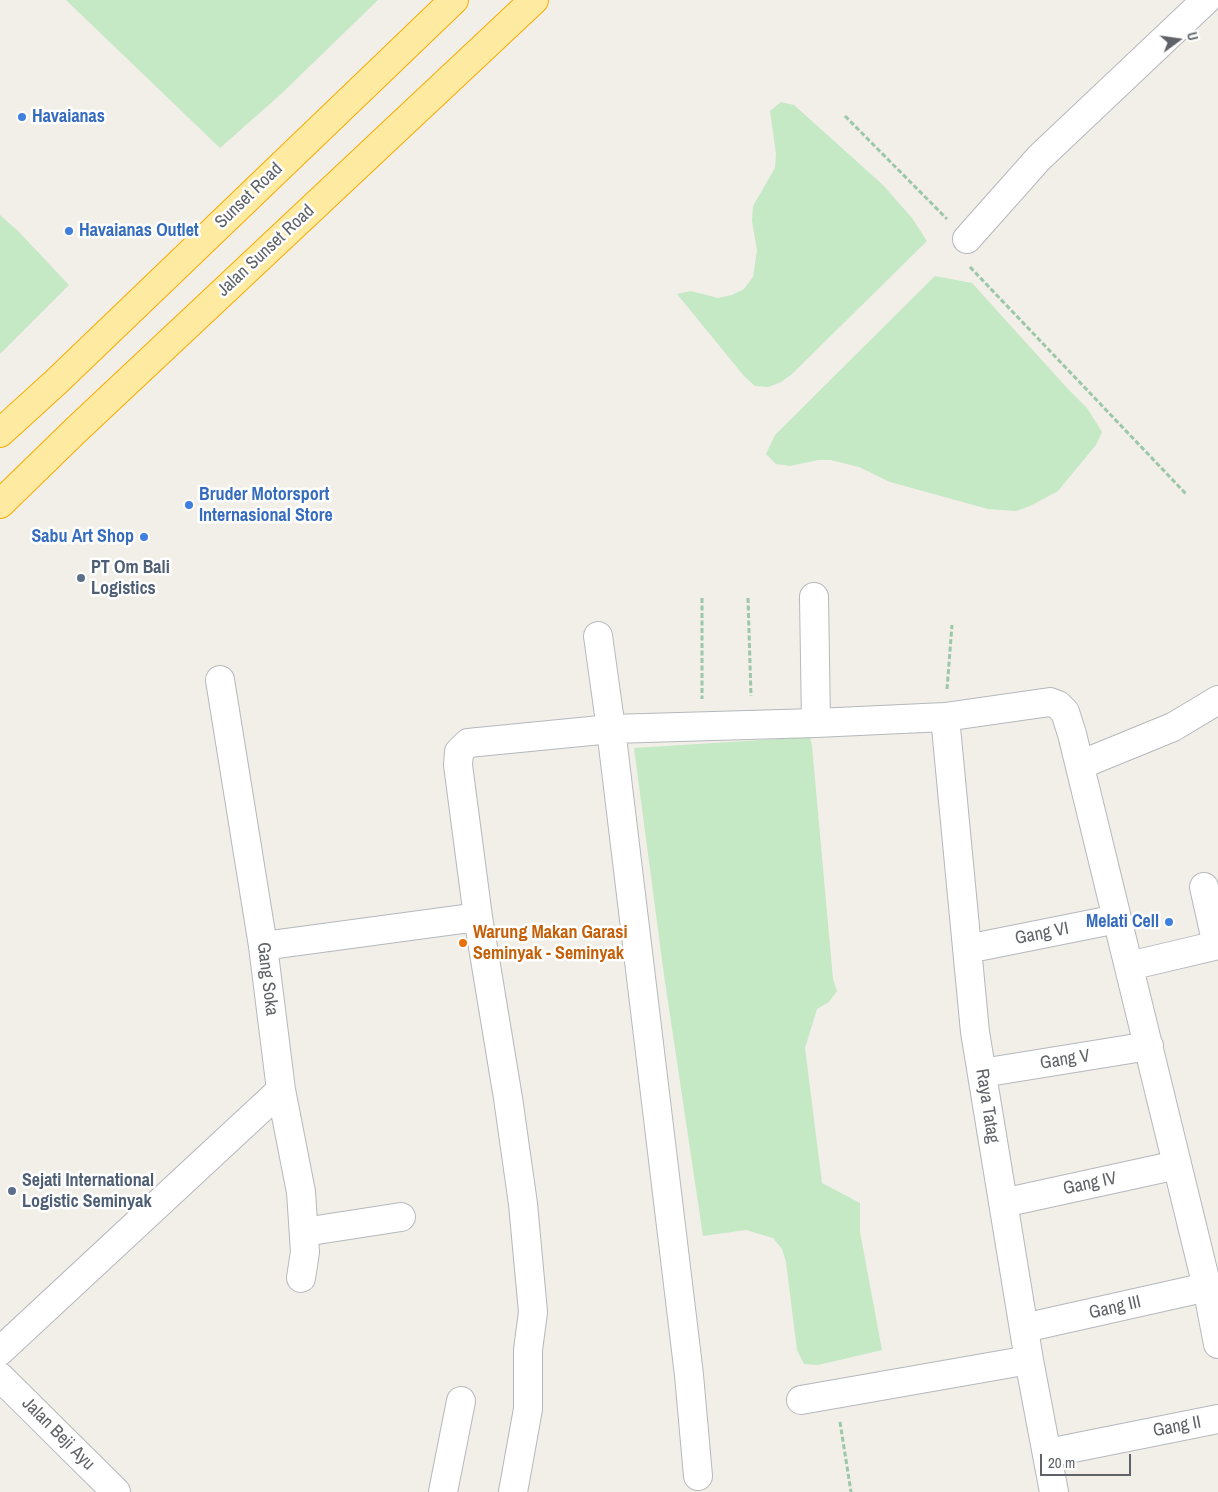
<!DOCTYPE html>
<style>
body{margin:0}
#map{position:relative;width:1218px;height:1492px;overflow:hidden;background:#f1efe8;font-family:"Archivo Narrow",sans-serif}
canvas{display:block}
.north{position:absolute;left:1153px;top:15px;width:50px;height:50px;-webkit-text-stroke:4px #fff;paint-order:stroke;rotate:76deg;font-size:14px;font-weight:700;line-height:20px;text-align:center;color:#5f6368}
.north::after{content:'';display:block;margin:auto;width:18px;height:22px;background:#5f6368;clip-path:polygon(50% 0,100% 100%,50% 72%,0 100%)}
.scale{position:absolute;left:1040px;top:1454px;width:91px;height:22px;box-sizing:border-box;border:2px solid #5f6368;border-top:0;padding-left:6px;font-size:15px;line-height:18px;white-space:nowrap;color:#5f6368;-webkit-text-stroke:4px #fff;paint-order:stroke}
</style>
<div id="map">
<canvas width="1218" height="1492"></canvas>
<div class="north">U</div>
<div class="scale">20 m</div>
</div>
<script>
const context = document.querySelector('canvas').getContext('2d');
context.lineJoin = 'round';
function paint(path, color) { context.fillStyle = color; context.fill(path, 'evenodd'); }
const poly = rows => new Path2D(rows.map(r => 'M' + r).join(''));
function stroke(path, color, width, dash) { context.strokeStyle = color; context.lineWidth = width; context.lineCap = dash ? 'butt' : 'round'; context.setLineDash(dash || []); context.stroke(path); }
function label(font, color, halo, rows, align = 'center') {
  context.font = font + ' "Archivo Narrow",sans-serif'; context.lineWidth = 5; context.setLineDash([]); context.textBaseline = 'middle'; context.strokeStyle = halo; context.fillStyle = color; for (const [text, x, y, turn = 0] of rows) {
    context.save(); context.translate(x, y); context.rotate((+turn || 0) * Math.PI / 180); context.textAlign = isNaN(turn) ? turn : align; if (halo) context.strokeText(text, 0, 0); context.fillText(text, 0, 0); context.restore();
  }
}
const green = poly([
 [66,0,378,0,280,95,220,148],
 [781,102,794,105,883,185,912,218,927,241,792,374,781,382,768,387,755,386,744,376,677,294,691,291,718,298,732,295,744,289,753,277,757,250,752,221,753,206,775,168,776,154,770,111],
 [0,215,18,231,69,285,0,354],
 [935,276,972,283,1068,389,1087,408,1102,432,1096,445,1058,491,1030,506,1016,511,988,509,890,482,859,467,831,460,818,460,790,466,776,464,766,454,775,435],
 [810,737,812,746,833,979,837,991,829,1002,817,1009,805,1048,822,1183,860,1203,860,1232,882,1350,818,1365,804,1364,797,1350,786,1262,782,1249,773,1238,746,1230,703,1236,664,975,634,748]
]);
const path = poly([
 [845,116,947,219],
 [970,267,1187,495],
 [702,598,702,699],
 [748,598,751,696],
 [947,689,952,625],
 [840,1422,851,1492]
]);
const minor = poly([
 [967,239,1039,158,1206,0],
 [814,597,816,723],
 [598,636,611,729,689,1375,698,1476],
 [220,680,263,946,281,1090,301,1192,305,1252,301,1278],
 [945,717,975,1032,1029,1360,1054,1492],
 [1080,765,1173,727,1218,700],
 [1204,887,1217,945],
 [263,946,478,917],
 [967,949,1117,919],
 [1129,966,1218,945],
 [982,1073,1149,1046],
 [1003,1203,1177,1165],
 [304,1232,401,1217],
 [1024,1328,1207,1287],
 [0,1351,281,1090],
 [0,1377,116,1492],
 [801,1400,1029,1360],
 [1048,1453,1218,1419],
 [443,1492,461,1401],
 [513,1492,528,1409,528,1350,533,1312,523,1204,508,1098,478,917,458,765,459,752,468,743,611,729,816,723,945,717,1050,702,1058,705,1065,712,1072,734,1207,1287,1218,1344]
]);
const trunk = poly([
 [0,433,56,382,454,0],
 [0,504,76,430,534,0]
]);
const markers = [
 [22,117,5,"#3f7fe0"],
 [69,231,5,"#3f7fe0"],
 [189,505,5,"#3f7fe0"],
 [144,537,5,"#3f7fe0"],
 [81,578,5,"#5c6f8a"],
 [1169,922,5,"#3f7fe0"],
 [463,943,5,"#e8710a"],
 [12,1191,5,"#5c6f8a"]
];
const shopNames = [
 ["Havaianas",32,117],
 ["Havaianas Outlet",79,231],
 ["Bruder Motorsport",199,495],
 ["Internasional Store",199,516],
 ["Sabu Art Shop",134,537,"right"],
 ["Melati Cell",1159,922,"right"]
];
const streetNames = [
 ["Sunset Road",249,196,-44],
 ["Jalan Sunset Road",266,251,-43],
 ["Gang VI",1042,934,-11],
 ["Gang Soka",267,979,83],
 ["Gang V",1065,1060,-9],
 ["Raya Tatag",987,1106,81],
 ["Gang IV",1090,1184,-12],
 ["Gang III",1115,1308,-13],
 ["Gang II",1177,1427,-11],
 ["Jalan Beji Ayu",58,1434,45]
];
const serviceNames = [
 ["PT Om Bali",91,568],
 ["Logistics",91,589],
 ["Sejati International",22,1181],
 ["Logistic Seminyak",22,1202]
];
const foodNames = [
 ["Warung Makan Garasi",473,933],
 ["Seminyak - Seminyak",473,954]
];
paint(green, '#c5e8c5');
stroke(minor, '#b5b8bc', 30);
stroke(trunk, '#f9ab00', 30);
stroke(path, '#9cc7a9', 3, [5, 2.5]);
stroke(minor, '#fff', 28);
stroke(trunk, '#feeaa1', 28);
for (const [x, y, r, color] of markers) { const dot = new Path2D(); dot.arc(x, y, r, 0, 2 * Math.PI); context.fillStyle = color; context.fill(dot); stroke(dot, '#fff', 2); }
label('bold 18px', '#366cbe', '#fff', shopNames, 'left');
label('18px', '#5f6368', '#fff', streetNames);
label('bold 18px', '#4e5e75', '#fff', serviceNames, 'left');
label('bold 18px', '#c56008', '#fff', foodNames, 'left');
</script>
